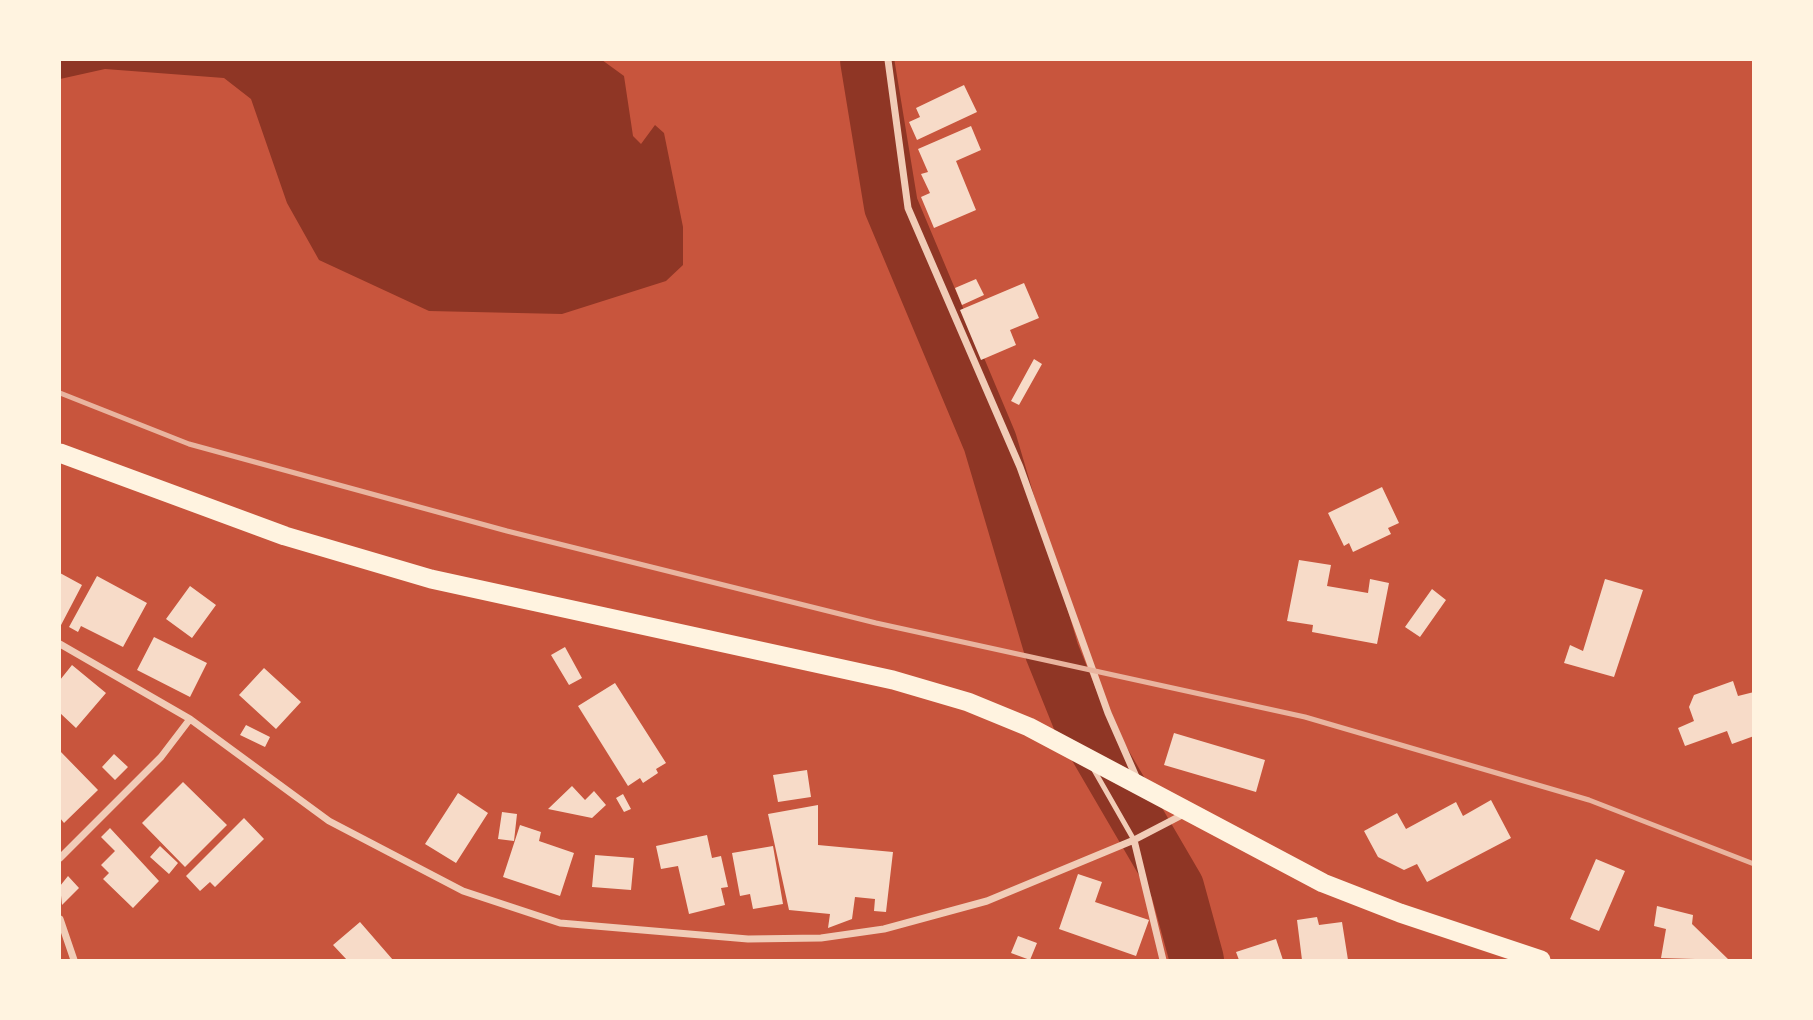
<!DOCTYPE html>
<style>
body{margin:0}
#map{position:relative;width:1813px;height:1020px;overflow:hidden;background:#c8553d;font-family:Commissioner,sans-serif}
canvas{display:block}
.frame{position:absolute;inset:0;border:61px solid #fff3e0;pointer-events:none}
</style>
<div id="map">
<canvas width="1813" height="1020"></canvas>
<div class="frame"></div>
</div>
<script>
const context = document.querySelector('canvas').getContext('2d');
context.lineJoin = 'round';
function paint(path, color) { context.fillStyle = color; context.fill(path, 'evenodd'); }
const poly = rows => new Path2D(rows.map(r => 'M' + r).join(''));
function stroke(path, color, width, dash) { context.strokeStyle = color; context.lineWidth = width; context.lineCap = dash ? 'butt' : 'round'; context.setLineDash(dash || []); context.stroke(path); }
const water = poly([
 [60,60,602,60,624,76,633,136,641,144,655,125,664,133,683,227,683,265,666,281,562,314,429,311,319,260,287,203,251,99,224,78,105,69,60,79]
]);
const river = poly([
 [867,60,891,206,990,442,1052,652,1079,719,1177,887,1197,960]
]);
const building = poly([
 [964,85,977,112,917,140,909,122,920,117,916,108],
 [971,126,981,150,956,161,976,210,934,228,921,197,930,193,921,174,928,172,918,149],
 [976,279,984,295,962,305,955,288],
 [1024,283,1039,318,1010,330,1016,345,981,360,960,310],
 [1034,359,1042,364,1019,405,1011,401],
 [1382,487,1399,523,1388,528,1391,534,1353,552,1349,543,1344,546,1328,513],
 [1299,560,1331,565,1327,586,1368,593,1370,579,1389,583,1377,644,1312,632,1313,625,1287,621],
 [60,573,82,585,60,627],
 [97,576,147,603,123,647,81,626,78,632,69,627],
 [1605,579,1643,590,1614,677,1564,663,1570,645,1583,651],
 [190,586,216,605,192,638,166,619],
 [1432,589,1446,600,1420,637,1405,627],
 [154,637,207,663,190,697,137,670],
 [565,647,582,678,569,685,551,655],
 [72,665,106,693,76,728,60,713,60,680],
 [264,668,301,702,276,729,239,695],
 [1733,681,1738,696,1754,692,1754,736,1732,744,1727,731,1685,746,1678,728,1694,721,1689,707,1694,695],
 [615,683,666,763,656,769,658,773,643,783,640,778,628,786,578,706],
 [246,725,270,737,265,747,240,735],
 [1174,733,1265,760,1256,792,1164,765],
 [60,751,98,790,64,823,60,818],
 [114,754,128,767,115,780,102,767],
 [807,770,811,797,778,802,773,775],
 [183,782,227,825,185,867,142,823],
 [572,786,585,800,594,791,606,805,592,818,548,809],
 [458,793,488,813,456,863,425,844],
 [623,794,631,809,624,812,616,798],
 [1491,800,1511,838,1427,882,1417,864,1404,870,1378,857,1364,831,1397,813,1406,829,1456,802,1463,816],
 [818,805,818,845,893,852,886,912,874,911,875,899,855,897,852,919,828,928,830,914,789,910,768,814],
 [502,812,517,814,514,841,498,839],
 [244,818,264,839,215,887,210,882,200,891,186,876],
 [520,825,541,832,539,841,574,853,560,896,503,877],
 [110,828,159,881,133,908,103,879,109,873,101,865,115,851,101,837],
 [707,835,712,858,721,856,728,887,721,888,725,905,689,914,678,866,661,869,656,846],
 [160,846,178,863,169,874,150,857],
 [773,846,783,904,753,909,750,894,740,896,732,853],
 [595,855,634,858,631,890,592,887],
 [1596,859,1625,871,1599,931,1570,919],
 [1078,874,1102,882,1095,902,1149,920,1136,956,1059,929],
 [68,876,79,888,62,905,60,886],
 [1657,906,1693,915,1692,924,1729,960,1661,958,1666,929,1654,926],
 [1317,917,1319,925,1342,922,1348,960,1302,960,1297,920],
 [360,922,393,960,347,960,333,945],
 [1018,936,1037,943,1030,960,1011,953],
 [1276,939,1283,960,1239,960,1236,952]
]);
const service = poly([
 [1094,770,1134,840]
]);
const minor = poly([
 [888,60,908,208,1020,467,1108,713,1137,779],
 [60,644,190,719,329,821,463,891,560,923,748,939,821,938,884,929,987,901,1134,840,1184,814],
 [1134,840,1163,960],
 [60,858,161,757,190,719],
 [60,919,74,960]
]);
const trunk = poly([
 [60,453,285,536,431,579,893,680,968,702,1029,727,1323,883,1400,913,1541,960]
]);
const rail = poly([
 [60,393,189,444,507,531,876,623,1305,717,1589,800,1754,864]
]);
paint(water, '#8f3625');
stroke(river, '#8f3625', 54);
paint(building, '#f7dbc8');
stroke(service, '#f1ccb7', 5);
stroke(minor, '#f1ccb7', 7);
stroke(trunk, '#fff3e0', 19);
stroke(rail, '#e9b49f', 5);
</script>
